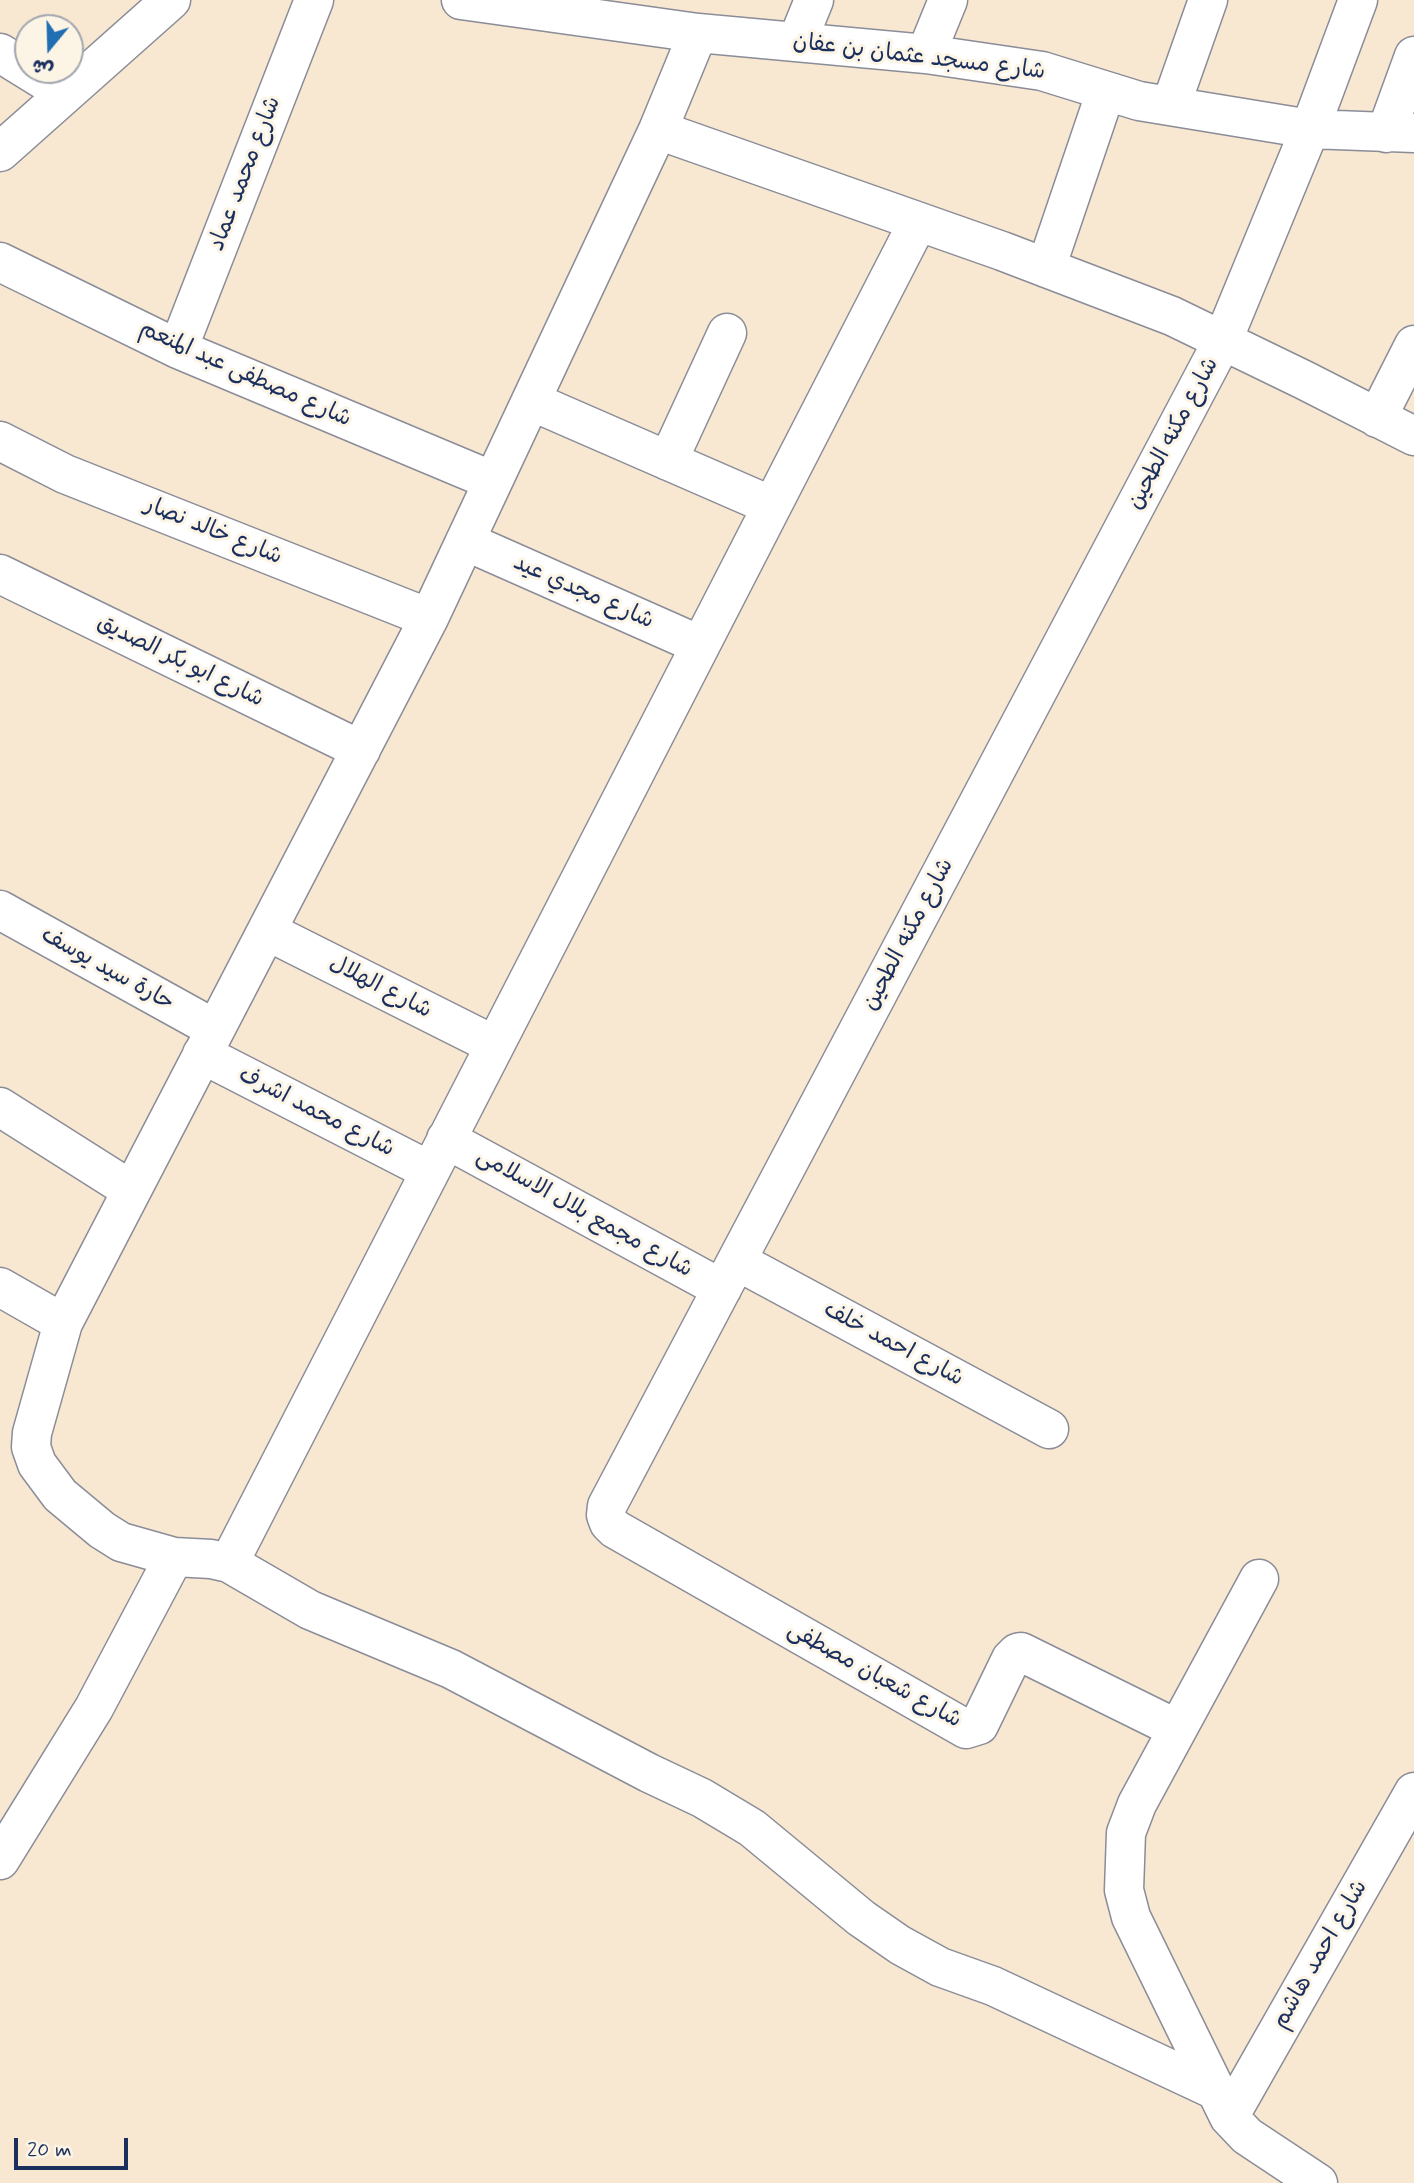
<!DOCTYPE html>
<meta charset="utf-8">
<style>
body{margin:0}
#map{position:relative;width:1414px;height:2183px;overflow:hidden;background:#f8e8d2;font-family:Mynerve,"Playpen Sans Arabic",sans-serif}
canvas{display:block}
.north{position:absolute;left:14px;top:14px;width:70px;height:70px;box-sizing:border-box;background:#fcf5e5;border:2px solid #a2a6af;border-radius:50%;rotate:199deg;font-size:19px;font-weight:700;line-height:28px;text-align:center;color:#1b2f5e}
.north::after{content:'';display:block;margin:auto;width:24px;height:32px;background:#1f6fb2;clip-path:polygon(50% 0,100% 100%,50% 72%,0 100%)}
.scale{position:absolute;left:14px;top:2138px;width:114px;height:32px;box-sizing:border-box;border:4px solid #1b2f5e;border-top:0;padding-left:9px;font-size:21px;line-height:24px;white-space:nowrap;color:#1b2f5e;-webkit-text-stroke:5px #fcf5e5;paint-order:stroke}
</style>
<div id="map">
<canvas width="1414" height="2183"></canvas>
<div class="north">ش</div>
<div class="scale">20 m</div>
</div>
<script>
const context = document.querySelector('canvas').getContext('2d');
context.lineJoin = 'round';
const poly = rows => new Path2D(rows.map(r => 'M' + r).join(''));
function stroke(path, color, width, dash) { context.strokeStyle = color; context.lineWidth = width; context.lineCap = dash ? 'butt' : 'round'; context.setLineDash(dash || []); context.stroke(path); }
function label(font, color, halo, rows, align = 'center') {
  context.font = font + ' Mynerve,"Playpen Sans Arabic",sans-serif'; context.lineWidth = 6; context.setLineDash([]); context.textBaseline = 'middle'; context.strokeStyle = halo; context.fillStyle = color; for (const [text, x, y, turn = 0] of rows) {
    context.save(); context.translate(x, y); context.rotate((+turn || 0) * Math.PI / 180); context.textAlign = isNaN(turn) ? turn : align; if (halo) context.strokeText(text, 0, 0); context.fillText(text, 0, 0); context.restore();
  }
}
const minor = poly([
 [461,0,698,33,926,54,1042,71,1139,101,1310,129,1414,133],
 [698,33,658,130,429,618,63,1323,32,1433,31,1447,37,1464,60,1495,102,1530,121,1542,174,1557,211,1559,229,1563,310,1610,451,1669,649,1773,702,1798,752,1828,861,1918,900,1945,940,1967,993,1986,1217,2091],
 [797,42,814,0],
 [0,53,65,93],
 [926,54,948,0],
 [1171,105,1208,0],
 [658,130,1002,251,1172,316,1304,380,1414,436],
 [1386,133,1414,56],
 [0,152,171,0],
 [0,262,178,349,493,481],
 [1046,268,1106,91],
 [178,349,314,0],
 [531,401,772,506],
 [1377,418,1414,345],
 [0,441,65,474,429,618],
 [668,461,727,333],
 [465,541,700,645],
 [0,574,361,750],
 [0,910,215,1029],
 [267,931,494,1045],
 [202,1054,430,1171],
 [0,1107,131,1190],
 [446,1139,722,1289],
 [737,1261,1049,1429],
 [0,1287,63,1323],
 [229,1563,918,222],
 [1259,1579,1137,1804,1126,1833,1124,1890,1131,1917,1229,2117,1247,2136,1318,2183],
 [1177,1729,1021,1652,1017,1653,1011,1659,979,1725,966,1729,615,1529,609,1523,606,1515,607,1506,1223,340,1310,129,1358,0],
 [0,1860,94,1708,174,1557],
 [1229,2117,1414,1792]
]);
const streetNames = [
 ["شارع مسجد عثمان بن عفان",919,58,7],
 ["شارع محمد عماد",246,174,-69],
 ["شارع مصطفى عبد المنعم",245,375,24],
 ["شارع مكنه الطحين",1174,434,-62],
 ["شارع خالد نصار",213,532,22],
 ["شارع مجدي عيد",583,593,24],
 ["شارع ابو بكر الصديق",180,662,26],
 ["شارع مكنه الطحين",909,935,-62],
 ["حارة سيد يوسف",107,970,29],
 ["شارع الهلال",380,988,27],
 ["شارع محمد اشرف",316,1113,27],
 ["شارع مجمع بلال الاسلامى",584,1214,29],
 ["شارع احمد خلف",893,1345,28],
 ["شارع شعبان مصطفى",874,1676,29],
 ["شارع احمد هاشم",1321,1955,-60]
];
stroke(minor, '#8a8c98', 41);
stroke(minor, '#fff', 38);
label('23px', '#1b2f5e', '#fcf5e5', streetNames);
</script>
